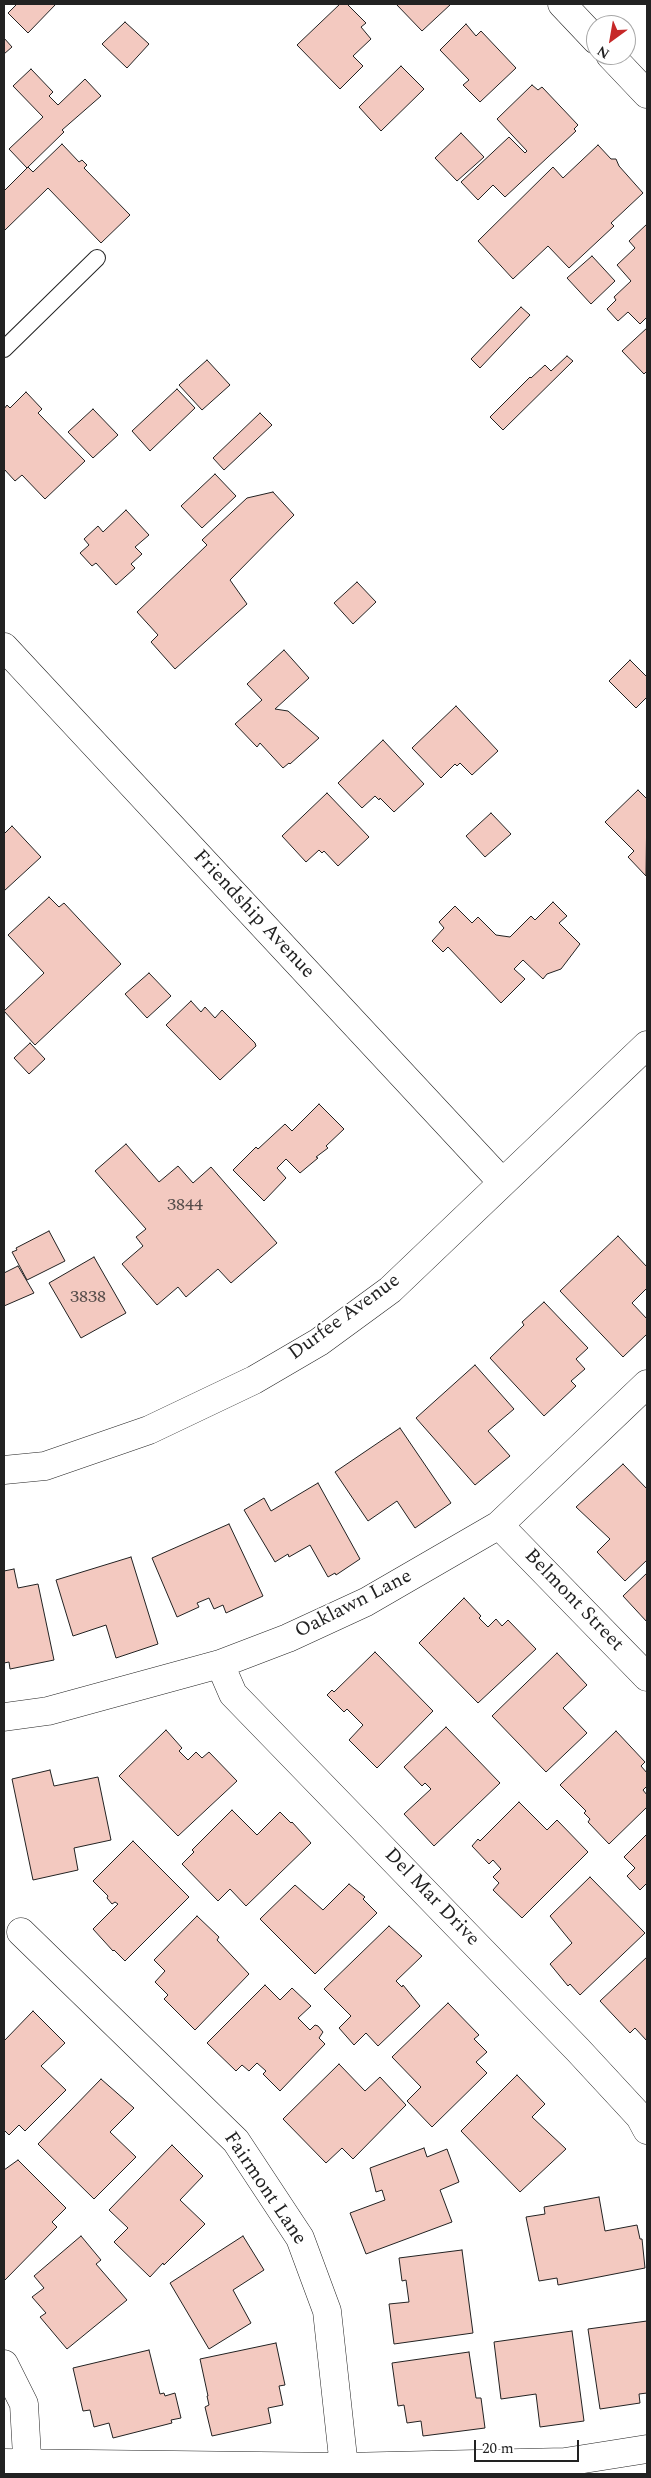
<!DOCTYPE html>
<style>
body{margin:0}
#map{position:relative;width:651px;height:2478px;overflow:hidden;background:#fff;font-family:Spectral,serif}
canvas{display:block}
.frame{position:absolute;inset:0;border:5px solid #222;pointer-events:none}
.north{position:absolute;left:586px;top:15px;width:50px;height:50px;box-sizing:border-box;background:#fff;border:1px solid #a7a7a7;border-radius:50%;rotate:212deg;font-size:14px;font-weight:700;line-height:20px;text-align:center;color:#222}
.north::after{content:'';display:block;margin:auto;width:18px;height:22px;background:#c62828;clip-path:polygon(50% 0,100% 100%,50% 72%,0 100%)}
.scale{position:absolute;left:474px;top:2440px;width:105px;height:22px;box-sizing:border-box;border:2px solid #222;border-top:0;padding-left:6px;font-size:15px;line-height:18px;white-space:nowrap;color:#222;-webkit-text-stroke:4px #fff;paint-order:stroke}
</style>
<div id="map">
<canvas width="651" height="2478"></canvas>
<div class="frame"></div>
<div class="north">N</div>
<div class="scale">20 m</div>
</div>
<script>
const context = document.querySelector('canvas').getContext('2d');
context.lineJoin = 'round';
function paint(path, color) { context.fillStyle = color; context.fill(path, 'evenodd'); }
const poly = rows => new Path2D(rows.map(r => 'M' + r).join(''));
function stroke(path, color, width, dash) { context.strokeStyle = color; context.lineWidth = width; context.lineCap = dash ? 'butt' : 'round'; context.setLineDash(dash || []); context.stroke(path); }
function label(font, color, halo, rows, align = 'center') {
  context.font = font + ' Spectral,serif'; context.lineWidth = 4; context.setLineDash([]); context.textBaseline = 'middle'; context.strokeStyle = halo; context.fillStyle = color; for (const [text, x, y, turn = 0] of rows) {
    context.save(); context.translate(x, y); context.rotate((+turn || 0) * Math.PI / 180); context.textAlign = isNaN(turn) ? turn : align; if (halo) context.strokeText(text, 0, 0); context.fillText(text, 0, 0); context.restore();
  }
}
const building = poly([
 [17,4,56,4,28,33,8,13,17,4],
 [340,4,347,4,366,23,361,27,371,39,353,56,363,66,340,89,297,45,340,4],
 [396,4,451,4,422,31,396,4],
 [125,22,149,44,127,68,102,44,125,22],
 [466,24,476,36,481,31,516,68,480,102,463,85,469,80,440,50,466,24],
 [4,38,12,47,4,54,4,38],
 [401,66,424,89,381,131,359,107,401,66],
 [31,69,53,92,49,96,58,105,85,79,101,96,62,130,64,132,27,168,9,149,43,117,13,86,31,69],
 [532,85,538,90,542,87,578,125,574,129,576,131,505,197,493,185,478,200,461,182,509,137,525,153,527,151,497,119,532,85],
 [461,133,484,157,457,181,435,158,461,133],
 [62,144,79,162,82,160,87,165,84,168,130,215,101,243,48,188,4,231,4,191,28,167,33,172,62,144],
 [598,145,611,159,616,159,619,166,643,193,611,223,614,226,569,268,548,246,513,279,478,241,553,167,563,178,598,145],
 [647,224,647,317,640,324,628,312,618,321,607,309,616,300,614,297,631,281,617,265,635,248,629,241,647,224],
 [592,256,615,281,591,304,567,278,592,256],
 [521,307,530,315,480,368,471,359,521,307],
 [647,328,647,371,644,374,622,351,647,328],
 [567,356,573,361,503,430,490,417,530,377,531,378,545,365,551,371,567,356],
 [207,360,230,385,202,410,179,385,207,360],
 [177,389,195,408,150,451,132,431,177,389],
 [26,392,42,409,38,413,85,461,45,499,22,475,15,481,4,469,4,409,7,405,10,408,26,392],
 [93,409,118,435,93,458,68,432,93,409],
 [260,413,272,425,224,470,213,458,260,413],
 [215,474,236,496,202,528,181,506,215,474],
 [273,492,294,515,230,580,247,604,175,669,151,642,158,635,137,612,207,545,202,540,247,498,273,492],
 [126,510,149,535,135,547,142,554,131,564,135,568,116,585,96,563,92,566,80,553,89,545,84,539,98,526,103,532,126,510],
 [357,582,376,602,353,624,334,603,357,582],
 [284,650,309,678,275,709,288,711,319,738,290,764,289,763,283,768,260,743,257,747,235,724,262,700,247,684,284,650],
 [630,660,647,677,647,697,636,708,609,681,630,660],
 [456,706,498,751,472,775,460,763,457,766,455,764,441,778,412,748,456,706],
 [383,740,424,784,394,812,380,798,379,800,375,796,362,808,338,783,383,740],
 [638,790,647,799,646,876,628,857,634,851,605,822,638,790],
 [327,793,369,837,338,866,324,851,322,853,319,850,306,862,282,836,327,793],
 [491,813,511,834,485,857,466,836,491,813],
 [12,826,41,857,4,891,4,834,12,826],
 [49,897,59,907,64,903,121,964,35,1045,4,1011,44,973,8,935,49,897],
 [553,902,567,916,559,923,580,944,561,969,547,974,543,979,523,960,514,969,525,979,501,1003,448,947,443,952,432,941,444,928,439,922,455,906,472,923,478,917,496,935,510,937,531,916,535,920,553,902],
 [149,973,171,996,147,1018,125,994,149,973],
 [191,1001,201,1012,205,1007,215,1018,222,1010,255,1043,256,1046,220,1080,166,1025,191,1001],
 [30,1043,45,1059,29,1074,14,1058,30,1043],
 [319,1104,344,1129,326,1146,328,1148,316,1157,318,1158,300,1173,286,1159,277,1168,286,1178,264,1201,233,1170,256,1147,258,1149,285,1124,292,1131,319,1104],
 [126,1144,159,1182,178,1166,193,1183,211,1167,277,1243,231,1283,218,1269,186,1297,178,1287,157,1305,122,1264,143,1246,136,1237,146,1229,95,1171,126,1144],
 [49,1231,65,1261,27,1280,12,1252,17,1250,16,1248,49,1231],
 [618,1236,647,1267,647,1288,632,1303,647,1319,647,1334,623,1357,560,1291,618,1236],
 [94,1257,126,1313,81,1338,49,1283,94,1257],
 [18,1266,34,1293,4,1306,4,1273,18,1266],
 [544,1302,588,1348,576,1359,585,1369,571,1381,576,1386,544,1416,490,1358,524,1325,522,1322,544,1302],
 [475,1365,514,1409,488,1431,510,1456,475,1485,416,1418,475,1365],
 [400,1428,451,1503,415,1528,397,1501,368,1521,335,1472,400,1428],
 [623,1464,647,1489,647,1560,625,1581,597,1552,610,1539,576,1507,623,1464],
 [318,1483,360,1559,336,1575,335,1573,328,1577,310,1545,289,1557,288,1554,275,1562,244,1510,264,1498,271,1511,318,1483],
 [229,1524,263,1596,226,1613,223,1605,214,1609,209,1598,197,1603,199,1607,177,1617,152,1558,229,1524],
 [131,1557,158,1644,116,1658,106,1625,73,1636,56,1580,131,1557],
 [14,1569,18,1588,38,1584,54,1660,10,1669,9,1662,4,1663,4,1571,14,1569],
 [647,1573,647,1622,623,1596,647,1573],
 [464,1598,481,1616,479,1618,488,1627,496,1619,502,1626,508,1620,536,1649,478,1703,419,1643,464,1598],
 [375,1652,433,1711,377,1768,349,1740,363,1725,347,1709,344,1712,327,1695,332,1690,334,1692,375,1652],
 [557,1653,587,1685,563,1708,587,1733,546,1772,492,1716,557,1653],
 [446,1727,500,1783,434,1846,404,1814,431,1789,425,1783,422,1786,404,1767,446,1727],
 [166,1730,182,1748,179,1751,188,1760,196,1752,202,1758,209,1752,237,1781,178,1836,119,1776,166,1730],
 [616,1731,645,1762,641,1766,647,1773,647,1786,643,1790,647,1795,647,1807,609,1844,588,1822,590,1819,584,1813,586,1811,560,1785,616,1731],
 [50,1770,54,1786,98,1777,111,1840,74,1848,78,1870,33,1880,12,1779,50,1770],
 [519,1802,547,1830,557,1820,588,1852,522,1918,493,1890,499,1883,493,1877,501,1869,493,1860,489,1864,472,1846,478,1839,480,1841,519,1802],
 [232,1810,257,1835,280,1812,291,1823,292,1822,311,1843,246,1906,230,1889,218,1901,182,1864,194,1852,192,1850,232,1810],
 [647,1834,647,1883,640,1890,627,1876,635,1868,624,1857,647,1834],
 [133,1841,189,1897,125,1961,114,1950,113,1951,93,1929,118,1904,115,1902,112,1904,107,1898,108,1896,93,1881,133,1841],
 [590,1877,645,1933,580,1995,570,1984,568,1986,550,1964,572,1943,550,1916,590,1877],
 [349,1884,365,1897,363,1899,377,1913,315,1974,260,1919,295,1885,323,1910,349,1884],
 [197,1916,219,1937,217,1940,249,1974,195,2030,164,1999,168,1995,155,1982,165,1971,154,1960,197,1916],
 [389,1926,422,1956,396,1981,402,1987,403,1985,420,2006,378,2046,366,2033,354,2045,339,2028,351,2016,324,1989,389,1926],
 [647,1957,647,2041,635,2028,630,2033,600,2001,647,1957],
 [265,1985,280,2000,292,1988,311,2006,298,2018,310,2030,315,2025,318,2026,323,2032,319,2038,325,2044,280,2091,263,2074,266,2071,257,2063,249,2071,242,2065,236,2071,207,2043,265,1985],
 [448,2003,479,2035,474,2039,487,2052,476,2062,487,2073,432,2127,407,2101,421,2087,392,2057,448,2003],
 [33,2011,65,2043,41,2066,66,2090,25,2131,19,2125,9,2135,4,2130,4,2041,33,2011],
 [339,2064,365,2091,380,2077,406,2105,353,2159,342,2148,326,2163,283,2119,339,2064],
 [517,2075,545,2104,532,2117,566,2149,520,2192,461,2131,517,2075],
 [101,2079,134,2108,110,2132,136,2157,94,2199,38,2144,101,2079],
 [172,2145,203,2176,180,2200,205,2224,164,2265,163,2263,150,2277,114,2242,128,2228,109,2210,172,2145],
 [424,2148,427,2157,447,2149,459,2182,440,2190,452,2222,366,2254,350,2213,385,2200,382,2190,376,2192,370,2168,424,2148],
 [18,2160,66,2208,52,2222,57,2227,4,2281,4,2170,18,2160],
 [599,2197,605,2231,637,2225,640,2239,642,2239,645,2268,558,2285,557,2278,539,2281,526,2217,545,2214,544,2207,599,2197],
 [81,2236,101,2260,96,2264,127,2300,67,2349,40,2317,46,2313,32,2297,44,2288,34,2276,81,2236],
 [243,2236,264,2270,233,2290,251,2323,209,2349,170,2283,243,2236],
 [462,2250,473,2333,394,2344,389,2304,409,2302,406,2280,402,2281,399,2258,462,2250],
 [647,2321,647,2393,639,2394,640,2403,600,2409,588,2329,647,2321],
 [572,2331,584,2421,540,2427,536,2394,501,2399,494,2342,572,2331],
 [276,2343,285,2385,279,2386,283,2405,268,2408,271,2423,212,2436,205,2407,209,2405,207,2396,208,2396,200,2359,276,2343],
 [149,2350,160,2394,164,2393,165,2396,175,2393,181,2418,171,2420,172,2423,113,2438,109,2423,94,2427,90,2410,83,2411,73,2368,149,2350],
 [469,2352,476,2398,481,2398,485,2428,423,2436,421,2421,407,2423,404,2405,398,2406,392,2363,469,2352]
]);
const service = poly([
 [4,349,97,258]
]);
const minor = poly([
 [562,4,596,40],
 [610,55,647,94],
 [4,647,502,1182],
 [499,1525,647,1677],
 [220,1664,233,1694,578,2050,640,2117,647,2130],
 [4,1717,48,1711,220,1664,288,1638,366,1602,499,1525,647,1384],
 [21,1932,236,2141,300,2238,327,2311,344,2467],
 [4,2364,24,2404,28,2474],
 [4,2463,344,2467,565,2462,647,2449]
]);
const tertiary = poly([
 [4,1470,45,1466,149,1430,254,1380,319,1342,390,1290,647,1045]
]);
const numberNames = [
 ["3844",185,1206],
 ["3838",88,1298]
];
const streetNames = [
 ["Friendship Avenue",253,915,47],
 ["Durfee Avenue",345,1318,-36],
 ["Belmont Street",573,1601,46],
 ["Oaklawn Lane",354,1605,-27],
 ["Del Mar Drive",431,1898,46],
 ["Fairmont Lane",264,2189,56]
];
paint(building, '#f3c9c0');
stroke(building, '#222', 1);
stroke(service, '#222', 18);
stroke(minor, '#222', 29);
stroke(tertiary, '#222', 29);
stroke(service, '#fff', 16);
stroke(minor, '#fff', 28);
stroke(tertiary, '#fff', 28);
label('18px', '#564c4a', null, numberNames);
label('20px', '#222', '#fff', streetNames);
</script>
